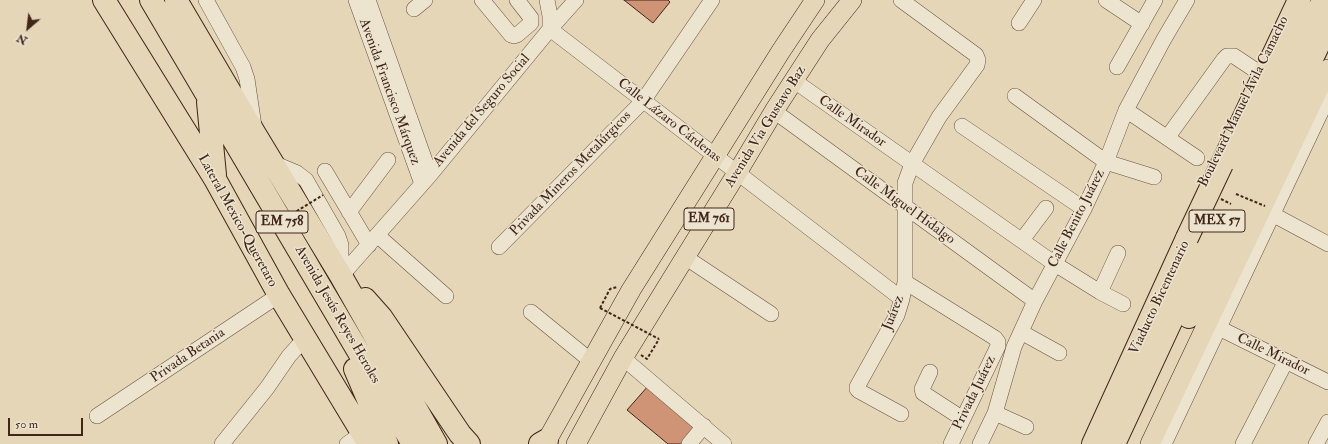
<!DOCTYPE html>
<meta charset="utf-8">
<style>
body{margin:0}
#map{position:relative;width:1328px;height:444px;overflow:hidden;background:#e4d6b6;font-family:"IM FELL Double Pica",serif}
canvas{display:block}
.north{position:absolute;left:8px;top:8px;width:40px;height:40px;-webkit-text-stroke:3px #ede4d0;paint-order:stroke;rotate:208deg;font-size:11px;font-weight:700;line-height:16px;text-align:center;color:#402519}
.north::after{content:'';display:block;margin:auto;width:14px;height:18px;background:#402519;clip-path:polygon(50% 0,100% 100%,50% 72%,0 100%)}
.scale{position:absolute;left:8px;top:418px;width:75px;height:18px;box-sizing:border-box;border:2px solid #402519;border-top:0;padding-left:5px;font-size:12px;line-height:14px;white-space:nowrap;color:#402519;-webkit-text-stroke:3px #ede4d0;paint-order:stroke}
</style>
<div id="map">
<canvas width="1328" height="444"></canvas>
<div class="north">N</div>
<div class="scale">50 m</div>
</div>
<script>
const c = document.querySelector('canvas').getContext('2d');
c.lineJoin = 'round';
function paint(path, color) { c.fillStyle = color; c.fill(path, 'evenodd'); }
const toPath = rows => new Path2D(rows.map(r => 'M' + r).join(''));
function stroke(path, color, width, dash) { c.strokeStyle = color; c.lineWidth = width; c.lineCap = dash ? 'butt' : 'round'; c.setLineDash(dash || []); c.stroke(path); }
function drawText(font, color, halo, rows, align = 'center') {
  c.font = font + ' "IM FELL Double Pica",serif'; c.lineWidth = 3; c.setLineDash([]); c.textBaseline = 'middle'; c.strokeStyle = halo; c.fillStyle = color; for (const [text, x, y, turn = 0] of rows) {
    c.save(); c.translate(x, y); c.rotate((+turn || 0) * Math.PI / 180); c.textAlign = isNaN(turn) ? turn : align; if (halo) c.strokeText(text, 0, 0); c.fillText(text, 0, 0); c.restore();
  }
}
const building = toPath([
 [624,0,668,0,670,2,653,23,624,0],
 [649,385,697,430,685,444,668,444,627,410,649,385]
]);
const path = toPath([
 [600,308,610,289,617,287],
 [641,355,647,359,659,339]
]);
const minor = toPath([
 [206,0,243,67,247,79,254,126],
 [356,0,422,184],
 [368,0,430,175],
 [482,0,511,35,514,36,517,35,531,23,531,18,517,0],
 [547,0,550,16,550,29,902,299],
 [1106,0,1142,24],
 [414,9,425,0],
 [1019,23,1034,0],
 [1117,67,1155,0],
 [793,80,1055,264,1100,292,1123,304],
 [1015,96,1106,162,1154,177],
 [1126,110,1197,158],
 [774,111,1035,301],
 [962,126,1084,209],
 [1167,138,1224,59,1227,56,1234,56,1258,72],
 [273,163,297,173,306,180,338,236,341,245,341,275],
 [325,171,369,245],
 [349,212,388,160],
 [1272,214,1328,244],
 [377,235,446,296],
 [1022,240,1046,208],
 [499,247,643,101,712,0],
 [685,257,771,314],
 [341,276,430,175,550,29,576,0],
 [905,282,995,338,998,342,998,346,951,444],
 [1100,292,1118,253],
 [531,312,591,361],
 [1219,328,1328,382],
 [1021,332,1059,353],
 [623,358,724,444],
 [930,372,922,389,923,393,963,419],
 [995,413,1026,427],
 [901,414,859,391,857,389,857,387,897,315,902,299,905,282,905,183,912,164,939,117,977,65,978,60,976,55,901,0],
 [97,416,279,295],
 [222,444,267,388,289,356,298,346,306,340],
 [347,444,363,433],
 [689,444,704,426],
 [980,444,995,413,1014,347,1035,301,1084,209,1106,162,1126,110,1164,39,1187,0],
 [1164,444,1328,97],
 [1243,444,1286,361],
 [1316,444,1328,422]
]);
const major = toPath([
 [545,444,631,290,781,51,815,0],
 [576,444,623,358,737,173,774,111,820,40,852,0],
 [1150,444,1328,69]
]);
const highway = toPath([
 [104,0,215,179,279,295,369,444],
 [151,0,413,444],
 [176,0,255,134,341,276,436,444],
 [208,102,215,175],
 [1222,164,1299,0],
 [365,299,381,317,460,434,469,444],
 [1189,317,1328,25],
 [355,369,387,444],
 [540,444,547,440],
 [1093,444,1187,238],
 [1114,444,1274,100,1323,0]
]);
const pathBridge = toPath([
 [1236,194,1265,206],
 [1221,199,1231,204],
 [271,227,323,195],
 [600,308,659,339]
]);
const highwayBridge = toPath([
 [1187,238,1222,164]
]);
const shields = [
 [709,219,50],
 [1217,221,56],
 [282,222,52]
];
const shieldNames = [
 ["EM 761",709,219],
 ["MEX 57",1217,221],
 ["EM 758",282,222]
];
const streetNames = [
 ["Avenida Francisco Márquez",389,92,70],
 ["Boulevard Manuel Ávila Camacho",1244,102,-64],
 ["Avenida del Seguro Social",482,111,-50],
 ["Calle Lázaro Cárdenas",669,121,38],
 ["Calle Mirador",852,122,35],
 ["Avenida Via Gustavo Baz",766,127,-58],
 ["Privada Mineros Metalúrgicos",571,174,-46],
 ["Calle Miguel Hidalgo",904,206,36],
 ["Calle Benito Juárez",1077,219,-63],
 ["Lateral Mexico-Queretaro",237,221,61],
 ["Viaducto Bicentenario",1160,298,-65],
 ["Juárez",894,313,-68],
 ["Avenida Jesús Reyes Heroles",337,315,60],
 ["Calle Mirador",1273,355,26],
 ["Privada Betania",188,356,-34],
 ["Privada Juárez",975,393,-64]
];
paint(building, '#cf9376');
stroke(building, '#402519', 1);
stroke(minor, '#695140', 16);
stroke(major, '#402519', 20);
stroke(highway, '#402519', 24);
stroke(path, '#402519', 2, [3, 2]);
stroke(minor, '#ede4d0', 15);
stroke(major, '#e4d6b6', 19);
stroke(highway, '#e4d6b6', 22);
stroke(highwayBridge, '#402519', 24, []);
stroke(pathBridge, '#402519', 2, [3, 2]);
stroke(highwayBridge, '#e4d6b6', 22);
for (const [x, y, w] of shields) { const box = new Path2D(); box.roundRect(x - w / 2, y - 11, w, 22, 3); c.fillStyle = '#ede4d0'; c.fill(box); stroke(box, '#402519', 1); }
drawText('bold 13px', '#402519', null, shieldNames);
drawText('14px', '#402519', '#ede4d0', streetNames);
</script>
